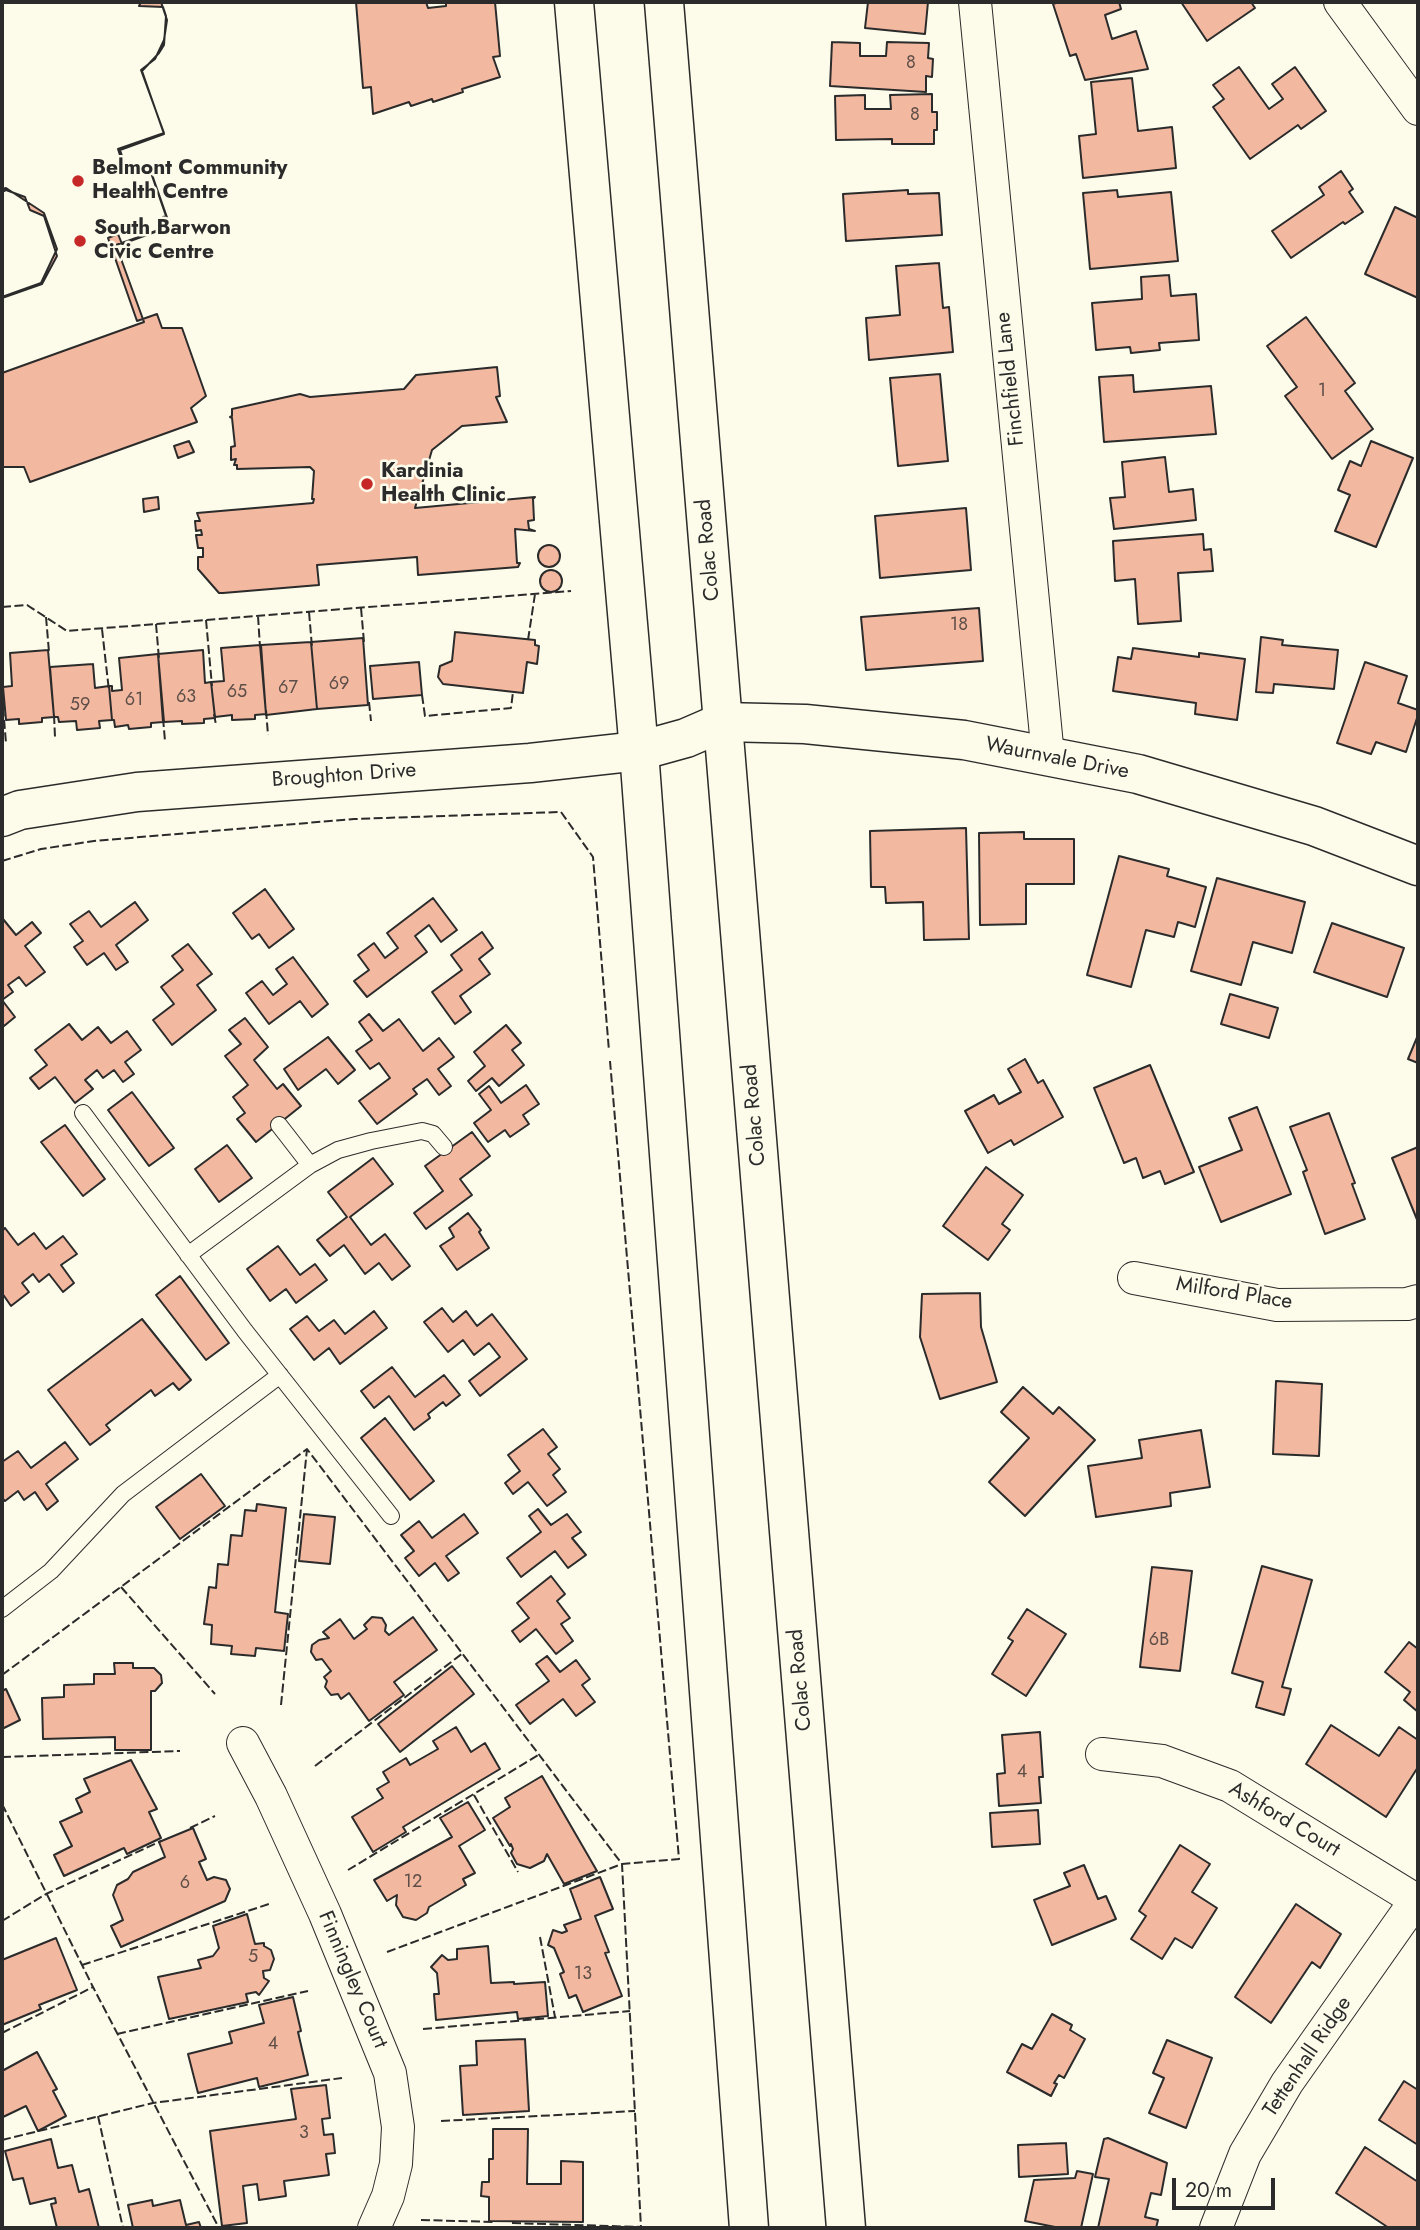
<!DOCTYPE html>
<style>
body{margin:0}
#map{position:relative;width:1420px;height:2230px;overflow:hidden;background:#fdfbea;font-family:Jost,sans-serif}
canvas{display:block}
.frame{position:absolute;inset:0;border:4px solid #2b2b2b;pointer-events:none}
.scale{position:absolute;left:1172px;top:2178px;width:103px;height:32px;box-sizing:border-box;border:4px solid #2b2b2b;border-top:0;padding-left:9px;font-size:21px;line-height:24px;white-space:nowrap;color:#2b2b2b;-webkit-text-stroke:5px #fdfbea;paint-order:stroke}
</style>
<div id="map">
<canvas width="1420" height="2230"></canvas>
<div class="frame"></div>
<div class="scale">20 m</div>
</div>
<script>
const c = document.querySelector('canvas').getContext('2d');
c.lineJoin = 'round';
function paint(path, color) { c.fillStyle = color; c.fill(path, 'evenodd'); }
const toPath = rows => new Path2D(rows.map(r => 'M' + r).join(''));
function stroke(path, color, width, dash) { c.strokeStyle = color; c.lineWidth = width; c.lineCap = dash ? 'butt' : 'round'; c.setLineDash(dash || []); c.stroke(path); }
function drawText(font, color, halo, rows, align = 'center') {
  c.font = font + ' Jost,sans-serif'; c.lineWidth = 5; c.setLineDash([]); c.textBaseline = 'middle'; c.strokeStyle = halo; c.fillStyle = color; for (const [text, x, y, turn = 0] of rows) {
    c.save(); c.translate(x, y); c.rotate((+turn || 0) * Math.PI / 180); c.textAlign = isNaN(turn) ? turn : align; if (halo) c.strokeText(text, 0, 0); c.fillText(text, 0, 0); c.restore();
  }
}
const building = toPath([
 [2,2,141,2,139,6,163,7,166,16,164,45,159,53,142,71,164,134,120,150,128,174,149,166,170,226,116,245,144,322,2,373,2,297,41,283,57,249,44,213,6,188,2,189,2,2],
 [2,2,161,2,167,20,164,40,155,59,141,70,164,133,118,149,125,171,133,168,136,175,150,170,166,216,163,217,166,228,122,244,118,234,108,238,137,321,157,314,162,328,182,328,206,396,191,408,197,422,30,482,24,467,2,467,2,298,42,284,57,256,44,216,30,210,25,197,6,190,2,192,2,2],
 [356,2,426,2,428,8,446,6,446,2,495,2,500,56,493,57,500,77,462,89,463,92,433,102,432,99,411,106,409,102,373,114,371,87,363,88,356,2],
 [868,2,928,2,925,34,865,28,868,2],
 [1059,2,1119,2,1121,9,1105,15,1112,39,1136,31,1148,69,1085,80,1076,54,1070,56,1053,4,1059,2],
 [1181,2,1251,2,1255,8,1207,41,1181,2],
 [832,42,860,43,860,56,886,56,887,42,929,43,928,58,933,59,932,77,926,76,926,92,830,86,832,42],
 [1239,67,1269,109,1283,99,1272,84,1295,67,1326,111,1301,129,1298,125,1250,159,1213,107,1224,99,1213,85,1239,67],
 [1132,78,1138,131,1172,127,1176,168,1083,178,1079,136,1096,134,1091,82,1132,78],
 [932,94,932,112,937,112,937,130,934,130,934,144,892,144,892,139,836,140,835,96,865,95,865,109,891,109,890,95,932,94],
 [1341,171,1353,189,1349,192,1363,212,1345,224,1343,222,1291,258,1272,231,1324,195,1319,187,1341,171],
 [908,190,908,194,939,193,942,235,846,241,843,194,908,190],
 [1117,190,1118,197,1171,192,1178,261,1090,269,1083,193,1117,190],
 [1395,207,1418,218,1418,298,1365,274,1395,207],
 [939,263,943,308,949,307,953,352,869,360,866,318,900,315,896,266,939,263],
 [1169,275,1171,296,1196,294,1199,340,1159,343,1160,350,1131,353,1130,347,1096,350,1092,303,1142,299,1141,277,1169,275],
 [1306,317,1355,383,1345,391,1373,429,1332,459,1285,396,1297,387,1267,346,1306,317],
 [497,367,500,396,496,397,507,422,462,426,432,450,415,508,535,497,533,499,534,520,528,521,529,529,535,531,515,529,517,563,520,563,518,567,418,575,417,557,317,565,319,585,223,593,219,593,198,569,198,557,203,557,203,548,198,548,196,535,202,535,201,530,196,531,195,521,200,521,197,513,313,503,314,499,312,499,314,471,310,467,237,469,237,465,234,465,236,459,231,460,231,447,235,446,232,418,230,417,232,416,232,409,300,394,310,397,404,389,416,375,497,367],
 [940,374,948,461,898,466,890,378,940,374],
 [1133,375,1134,392,1211,386,1216,434,1104,442,1099,377,1133,375],
 [189,441,194,452,178,458,174,446,189,441],
 [1371,441,1413,458,1376,547,1335,531,1350,495,1338,490,1350,461,1361,466,1371,441],
 [1165,457,1169,492,1193,489,1196,520,1114,529,1110,498,1125,497,1122,462,1165,457],
 [158,497,159,509,144,512,143,499,158,497],
 [966,508,971,570,880,578,875,516,966,508],
 [1203,534,1204,550,1211,549,1213,571,1178,573,1181,621,1138,624,1135,579,1115,581,1113,541,1203,534],
 '538 556a11 11 0 1 1 22 0a11 11 0 1 1-22 0Z',
 '540 581a11 11 0 1 1 22 0a11 11 0 1 1-22 0Z',
 [979,608,983,661,866,670,861,617,979,608],
 [455,632,535,640,535,645,539,646,537,664,527,662,523,693,443,684,438,677,440,666,452,661,455,632],
 [1261,637,1283,640,1282,645,1338,650,1334,689,1274,684,1273,693,1256,692,1261,637],
 [363,638,368,705,317,709,311,642,363,638],
 [311,642,317,709,266,715,261,645,311,642],
 [260,645,266,714,255,715,255,719,232,720,232,715,215,717,211,682,224,681,221,648,260,645],
 [1133,648,1199,657,1199,653,1245,659,1237,720,1195,714,1196,703,1113,691,1118,657,1131,659,1133,648],
 [48,650,54,717,42,718,42,722,19,724,19,719,6,720,3,687,12,686,10,653,48,650],
 [203,650,205,683,211,682,215,718,204,719,204,723,182,724,182,721,164,722,158,654,203,650],
 [158,654,163,722,151,723,151,727,129,729,128,725,115,727,114,720,112,720,109,686,112,686,112,691,122,690,119,658,158,654],
 [419,662,422,695,373,699,370,666,419,662],
 [1365,662,1407,676,1398,703,1418,710,1418,715,1406,752,1376,742,1371,754,1337,743,1365,662],
 [93,664,95,688,109,686,112,720,99,721,100,728,77,730,76,721,59,722,58,717,54,717,50,667,93,664],
 [966,828,969,939,924,940,923,902,886,903,885,887,871,887,870,831,966,828],
 [1024,832,1024,839,1074,839,1074,884,1026,884,1026,924,980,925,979,833,1024,832],
 [1119,856,1169,869,1167,876,1206,887,1195,927,1178,922,1174,937,1146,930,1131,987,1087,975,1119,856],
 [1217,878,1305,902,1292,953,1253,942,1241,985,1191,971,1217,878],
 [265,889,294,929,269,948,259,934,252,939,233,913,265,889],
 [433,898,457,930,441,942,429,925,415,936,427,952,367,997,354,981,369,970,358,955,374,943,385,958,398,948,387,933,433,898],
 [135,902,148,920,116,945,128,962,116,970,104,953,87,965,74,947,83,941,70,924,89,911,101,927,135,902],
 [3,919,16,935,32,922,41,933,25,946,45,972,26,986,19,977,8,985,13,992,2,1000,15,1017,4,1026,2,1023,3,919],
 [1332,923,1404,948,1387,997,1314,972,1332,923],
 [482,932,493,948,479,959,490,974,460,996,471,1012,455,1024,432,992,462,970,451,955,482,932],
 [188,944,212,974,197,985,216,1010,172,1045,153,1020,174,1004,161,987,183,970,172,956,188,944],
 [293,957,328,1004,312,1017,300,1001,269,1024,246,993,262,981,273,995,287,984,276,969,293,957],
 [1230,994,1278,1008,1269,1038,1221,1024,1230,994],
 [369,1014,383,1031,399,1019,423,1051,439,1038,454,1057,438,1069,451,1086,439,1095,427,1079,413,1089,417,1094,377,1124,359,1101,390,1078,379,1063,370,1069,356,1051,372,1040,359,1022,369,1014],
 [245,1018,268,1047,254,1060,277,1089,283,1084,301,1106,256,1142,237,1119,245,1113,233,1097,248,1085,225,1056,241,1044,229,1030,245,1018],
 [69,1024,82,1040,98,1027,111,1043,127,1031,141,1050,125,1062,134,1074,123,1082,114,1070,103,1078,97,1070,85,1080,93,1089,75,1103,55,1077,39,1089,30,1078,47,1065,35,1050,69,1024],
 [506,1025,521,1043,512,1050,524,1065,499,1086,492,1078,476,1091,468,1081,485,1066,474,1052,506,1025],
 [1418,1035,1418,1063,1408,1059,1418,1035],
 [328,1037,355,1070,338,1084,326,1069,298,1090,284,1069,328,1037],
 [1025,1059,1038,1083,1043,1080,1063,1117,1014,1145,1011,1140,988,1153,965,1111,994,1095,999,1104,1021,1092,1008,1069,1025,1059],
 [1150,1065,1194,1172,1165,1184,1160,1171,1143,1178,1136,1158,1124,1163,1094,1088,1150,1065],
 [526,1085,539,1104,523,1115,529,1124,510,1137,505,1130,488,1142,474,1123,491,1110,479,1094,489,1086,501,1103,526,1085],
 [132,1092,174,1148,149,1166,108,1110,132,1092],
 [1257,1107,1291,1194,1221,1222,1199,1167,1242,1150,1229,1118,1257,1107],
 [1329,1113,1355,1183,1352,1184,1365,1219,1325,1234,1303,1172,1307,1170,1290,1127,1329,1113],
 [65,1125,105,1179,83,1196,41,1142,65,1125],
 [472,1132,490,1156,460,1179,472,1195,426,1229,414,1213,443,1191,425,1166,472,1132],
 [227,1145,252,1178,219,1202,195,1169,227,1145],
 [1418,1147,1418,1222,1392,1158,1418,1147],
 [373,1158,393,1184,350,1217,371,1245,385,1234,410,1266,392,1280,379,1263,365,1274,344,1245,330,1256,317,1240,347,1217,328,1192,373,1158],
 [986,1167,1023,1195,1002,1224,1010,1230,988,1260,943,1226,986,1167],
 [468,1213,481,1230,479,1232,489,1248,457,1270,440,1246,454,1237,449,1228,468,1213],
 [5,1228,18,1245,34,1233,46,1249,63,1236,77,1254,61,1265,74,1283,63,1292,49,1274,39,1282,33,1274,22,1283,29,1292,11,1306,2,1293,2,1231,5,1228],
 [278,1246,300,1275,315,1264,327,1280,296,1303,286,1289,270,1301,247,1269,278,1246],
 [180,1276,229,1343,206,1360,156,1295,180,1276],
 [980,1293,981,1327,997,1382,940,1399,920,1337,922,1294,980,1293],
 [442,1308,453,1322,466,1311,477,1326,492,1314,527,1359,480,1396,469,1381,500,1357,489,1343,474,1355,463,1340,448,1352,424,1322,442,1308],
 [374,1311,387,1328,340,1364,329,1348,314,1360,290,1329,307,1316,319,1331,334,1320,345,1334,374,1311],
 [142,1319,191,1380,179,1390,173,1383,155,1396,151,1390,106,1425,110,1430,90,1445,48,1390,142,1319],
 [392,1367,415,1397,444,1375,460,1395,446,1406,443,1402,428,1414,430,1418,414,1430,389,1396,374,1408,361,1391,392,1367],
 [1276,1381,1322,1384,1319,1456,1273,1454,1276,1381],
 [1023,1387,1053,1414,1059,1407,1095,1440,1025,1516,989,1482,1029,1438,1001,1412,1023,1387],
 [385,1418,434,1481,410,1500,361,1438,385,1418],
 [543,1429,557,1447,548,1454,560,1469,553,1475,566,1492,547,1506,528,1482,513,1494,505,1483,520,1471,508,1455,543,1429],
 [1201,1430,1210,1487,1170,1493,1171,1506,1096,1517,1088,1466,1142,1458,1139,1440,1201,1430],
 [65,1442,78,1459,46,1484,58,1501,47,1510,35,1492,24,1500,18,1491,5,1501,2,1498,2,1462,18,1451,31,1468,65,1442],
 [201,1474,225,1506,180,1539,156,1507,201,1474],
 [257,1504,286,1508,275,1612,288,1614,284,1651,256,1648,255,1656,231,1654,232,1646,211,1644,212,1625,204,1624,209,1587,216,1588,218,1564,228,1565,231,1535,242,1536,245,1510,256,1511,257,1504],
 [538,1509,551,1525,567,1514,581,1532,572,1538,586,1555,568,1568,555,1551,521,1577,507,1558,541,1532,529,1516,538,1509],
 [304,1514,335,1517,330,1564,299,1561,304,1514],
 [464,1514,478,1533,446,1556,459,1573,448,1581,435,1563,419,1576,405,1558,414,1551,401,1535,419,1521,432,1538,464,1514],
 [1262,1566,1312,1580,1282,1687,1291,1689,1284,1715,1256,1707,1263,1682,1232,1673,1262,1566],
 [1152,1567,1192,1571,1180,1671,1140,1667,1152,1567],
 [551,1576,565,1594,557,1601,570,1618,561,1624,573,1641,556,1654,536,1629,520,1642,512,1631,529,1618,517,1603,551,1576],
 [1027,1609,1066,1634,1026,1696,992,1674,1013,1641,1008,1638,1027,1609],
 [372,1617,382,1618,386,1625,385,1631,389,1635,413,1617,437,1650,394,1682,404,1695,369,1721,349,1693,341,1699,338,1694,331,1695,325,1687,327,1681,324,1677,331,1671,322,1659,316,1660,311,1652,312,1645,319,1640,329,1638,323,1632,340,1619,354,1639,367,1629,364,1625,372,1617],
 [1409,1642,1418,1649,1418,1712,1404,1700,1410,1692,1385,1672,1409,1642],
 [547,1656,560,1672,576,1660,590,1679,582,1685,595,1702,576,1716,563,1699,530,1724,516,1705,549,1681,536,1664,547,1656],
 [114,1663,133,1663,133,1668,154,1668,161,1675,162,1683,155,1691,151,1691,151,1750,115,1750,115,1737,43,1739,42,1698,64,1697,64,1685,94,1684,94,1674,115,1674,114,1663],
 [452,1666,474,1694,400,1752,378,1724,452,1666],
 [6,1689,20,1720,2,1729,2,1691,6,1689],
 [1331,1725,1379,1756,1399,1727,1418,1740,1418,1767,1386,1817,1306,1764,1331,1725],
 [456,1727,471,1752,485,1743,500,1769,403,1827,406,1832,373,1852,352,1817,383,1798,377,1789,389,1782,383,1772,406,1758,410,1765,438,1749,433,1741,456,1727],
 [1040,1732,1043,1777,1039,1777,1041,1803,999,1806,997,1774,1005,1773,1002,1735,1040,1732],
 [131,1760,157,1809,149,1812,161,1838,127,1854,124,1848,64,1876,54,1855,72,1846,60,1822,82,1812,76,1799,90,1792,84,1779,131,1760],
 [542,1776,597,1871,564,1884,547,1854,544,1861,530,1868,517,1864,511,1853,513,1849,511,1844,510,1846,493,1818,510,1807,505,1798,542,1776],
 [468,1802,485,1830,459,1846,475,1873,463,1879,466,1885,429,1907,427,1913,416,1920,403,1917,396,1905,397,1895,387,1901,374,1880,452,1837,440,1818,468,1802],
 [1038,1810,1040,1844,992,1847,990,1813,1038,1810],
 [193,1828,206,1859,199,1862,207,1880,214,1877,226,1880,230,1889,225,1901,121,1947,111,1926,123,1920,113,1895,117,1885,128,1879,133,1872,165,1857,159,1842,193,1828],
 [1180,1845,1210,1864,1192,1892,1217,1908,1192,1948,1175,1938,1162,1959,1131,1939,1146,1916,1139,1911,1180,1845],
 [1084,1865,1098,1899,1106,1896,1116,1919,1052,1945,1034,1900,1070,1886,1064,1873,1084,1865],
 [600,1877,613,1909,595,1916,609,1952,605,1953,622,1996,583,2012,576,1995,569,1998,560,1974,564,1972,554,1948,548,1945,553,1930,562,1933,567,1931,564,1925,581,1919,570,1889,600,1877],
 [1296,1904,1341,1934,1320,1968,1312,1962,1271,2023,1235,1997,1296,1904],
 [247,1914,255,1944,264,1943,264,1946,271,1950,274,1959,270,1970,263,1971,264,1978,269,1981,259,1995,256,1992,246,1994,248,2002,169,2019,158,1977,201,1968,198,1960,213,1956,219,1948,213,1926,247,1914],
 [56,1938,77,1990,39,2005,41,2009,2,2025,2,1960,56,1938],
 [488,1946,491,1983,514,1982,514,1984,545,1982,548,2016,518,2019,517,2012,436,2020,434,1994,439,1994,437,1973,431,1967,442,1955,448,1960,457,1959,457,1949,488,1946],
 [293,1997,301,2031,298,2032,308,2075,259,2087,257,2078,198,2093,188,2054,232,2043,229,2032,264,2023,259,2005,293,1997],
 [1052,2014,1072,2025,1070,2030,1085,2039,1064,2078,1059,2075,1054,2083,1057,2084,1051,2096,1007,2072,1022,2044,1032,2049,1052,2014],
 [525,2039,529,2111,463,2115,460,2066,477,2065,476,2041,525,2039],
 [1167,2040,1212,2058,1186,2128,1149,2113,1164,2078,1153,2073,1167,2040],
 [37,2052,57,2089,53,2091,66,2116,38,2131,26,2106,3,2117,2,2115,2,2071,37,2052],
 [1404,2081,1418,2090,1418,2145,1379,2120,1404,2081],
 [326,2085,330,2118,322,2119,324,2135,333,2134,335,2153,326,2154,329,2175,284,2181,286,2196,259,2200,257,2184,243,2186,247,2223,222,2226,210,2131,296,2119,291,2089,326,2085],
 [493,2129,528,2129,527,2184,561,2184,561,2161,583,2162,583,2222,489,2221,489,2197,481,2196,482,2182,489,2182,489,2159,493,2159,493,2129],
 [1108,2138,1167,2163,1161,2195,1151,2193,1145,2217,1158,2220,1156,2228,1098,2228,1109,2179,1095,2177,1104,2139,1108,2138],
 [51,2139,58,2168,72,2165,79,2192,89,2189,99,2228,57,2228,51,2204,56,2203,55,2198,30,2204,23,2178,13,2180,5,2151,51,2139],
 [1066,2143,1068,2174,1019,2177,1018,2145,1066,2143],
 [1365,2147,1418,2182,1418,2224,1416,2228,1389,2228,1336,2193,1365,2147],
 [1077,2171,1093,2174,1081,2228,1060,2228,1025,2221,1034,2180,1075,2178,1077,2171],
 [152,2200,153,2206,180,2200,186,2225,199,2222,201,2228,133,2228,128,2205,152,2200]
]);
const lane = toPath([
 [83,1113,245,1331,391,1516],
 [279,1125,310,1165],
 [188,1255,310,1165,338,1150,371,1141,422,1131,433,1134,444,1147],
 [2,1609,51,1571,123,1494,280,1375]
]);
const street = toPath([
 [975,2,1048,756],
 [1340,2,1418,109],
 [1134,1278,1277,1305,1407,1304,1418,1301],
 [243,1743,271,1796,325,1914,390,2073,398,2127,396,2164,388,2196,374,2228],
 [1102,1754,1162,1761,1230,1786,1416,1900],
 [1216,2228,1245,2154,1287,2083,1418,1897]
]);
const secondary = toPath([
 [2,817,20,810,137,792,530,763,639,751,686,738,723,722,805,724,964,740,1138,774,1314,826,1418,866]
]);
const highway = toPath([
 [574,2,639,751,749,2228],
 [664,2,846,2228]
]);
const fence = toPath([
 [2,607,27,605,67,631,571,591],
 [361,608,364,642],
 [309,612,312,647],
 [258,616,260,647],
 [46,617,49,652],
 [206,620,212,686],
 [156,624,159,659],
 [102,629,109,691],
 [528,640,535,594],
 [2,695,6,743],
 [422,695,425,716,511,708,513,692],
 [369,702,371,721],
 [266,710,268,735],
 [214,714,216,725],
 [54,715,55,737],
 [163,718,165,741],
 [2,861,41,849,94,841,354,819,561,812,593,857,609,1051],
 [121,1587,215,1694],
 [2,1675,307,1449,622,1864,679,1859,610,1061],
 [281,1705,307,1449],
 [2,1757,180,1751],
 [315,1766,463,1653],
 [474,1795,518,1872],
 [2,1804,93,1987,219,2228],
 [190,1828,215,1816],
 [348,1870,540,1754],
 [2,1921,46,1894,161,1841],
 [540,1937,555,2017],
 [387,1952,622,1864,641,2228],
 [82,1965,269,1904],
 [423,2029,630,2011],
 [2,2033,93,1987],
 [117,2034,308,1991],
 [98,2116,123,2228],
 [441,2121,635,2111],
 [2,2140,153,2103,342,2078],
 [421,2220,494,2222],
 [512,2223,641,2227]
]);
const markers = [
 [78,181,7,"#c62828"],
 [80,241,7,"#c62828"],
 [367,484,7,"#c62828"]
];
const numberNames = [
 ["8",911,64],
 ["8",915,116],
 ["1",1322,392],
 ["18",959,626],
 ["69",339,685],
 ["67",288,689],
 ["65",237,693],
 ["63",186,698],
 ["61",134,701],
 ["59",80,706],
 ["6B",1159,1641],
 ["4",1022,1773],
 ["12",413,1883],
 ["6",185,1884],
 ["5",253,1958],
 ["13",583,1975],
 ["4",273,2045],
 ["3",304,2134]
];
const poiNames = [
 ["Belmont Community",92,169],
 ["Health Centre",92,193],
 ["South Barwon",94,229],
 ["Civic Centre",94,253],
 ["Kardinia",381,472],
 ["Health Clinic",381,496]
];
const streetNames = [
 ["Finchfield Lane",1011,379,-96],
 ["Colac Road",709,550,-95],
 ["Waurnvale Drive",1057,759,11],
 ["Broughton Drive",344,776,-4],
 ["Colac Road",755,1115,-95],
 ["Milford Place",1234,1294,9],
 ["Colac Road",801,1680,-95],
 ["Ashford Court",1284,1820,31],
 ["Finningley Court",352,1980,67],
 ["Tettenhall Ridge",1308,2057,-56]
];
paint(building, '#f2b8a0');
stroke(building, '#2b2b2b', 2);
stroke(lane, '#2b2b2b', 18);
stroke(street, '#2b2b2b', 34);
stroke(secondary, '#2b2b2b', 41);
stroke(highway, '#2b2b2b', 41);
stroke(lane, '#fdfbea', 16);
stroke(street, '#fdfbea', 32);
stroke(secondary, '#fdfbea', 38);
stroke(highway, '#fdfbea', 38);
stroke(fence, '#2b2b2b', 2, [9, 3.5]);
for (const [x, y, r, color] of markers) { const dot = new Path2D(); dot.arc(x, y, r, 0, 2 * Math.PI); c.fillStyle = color; c.fill(dot); stroke(dot, '#fdfbea', 2.5); }
drawText('18px', '#5d4e48', null, numberNames);
drawText('bold 21px', '#2b2b2b', '#fdfbea', poiNames, 'left');
drawText('21px', '#2b2b2b', '#fdfbea', streetNames);
</script>
